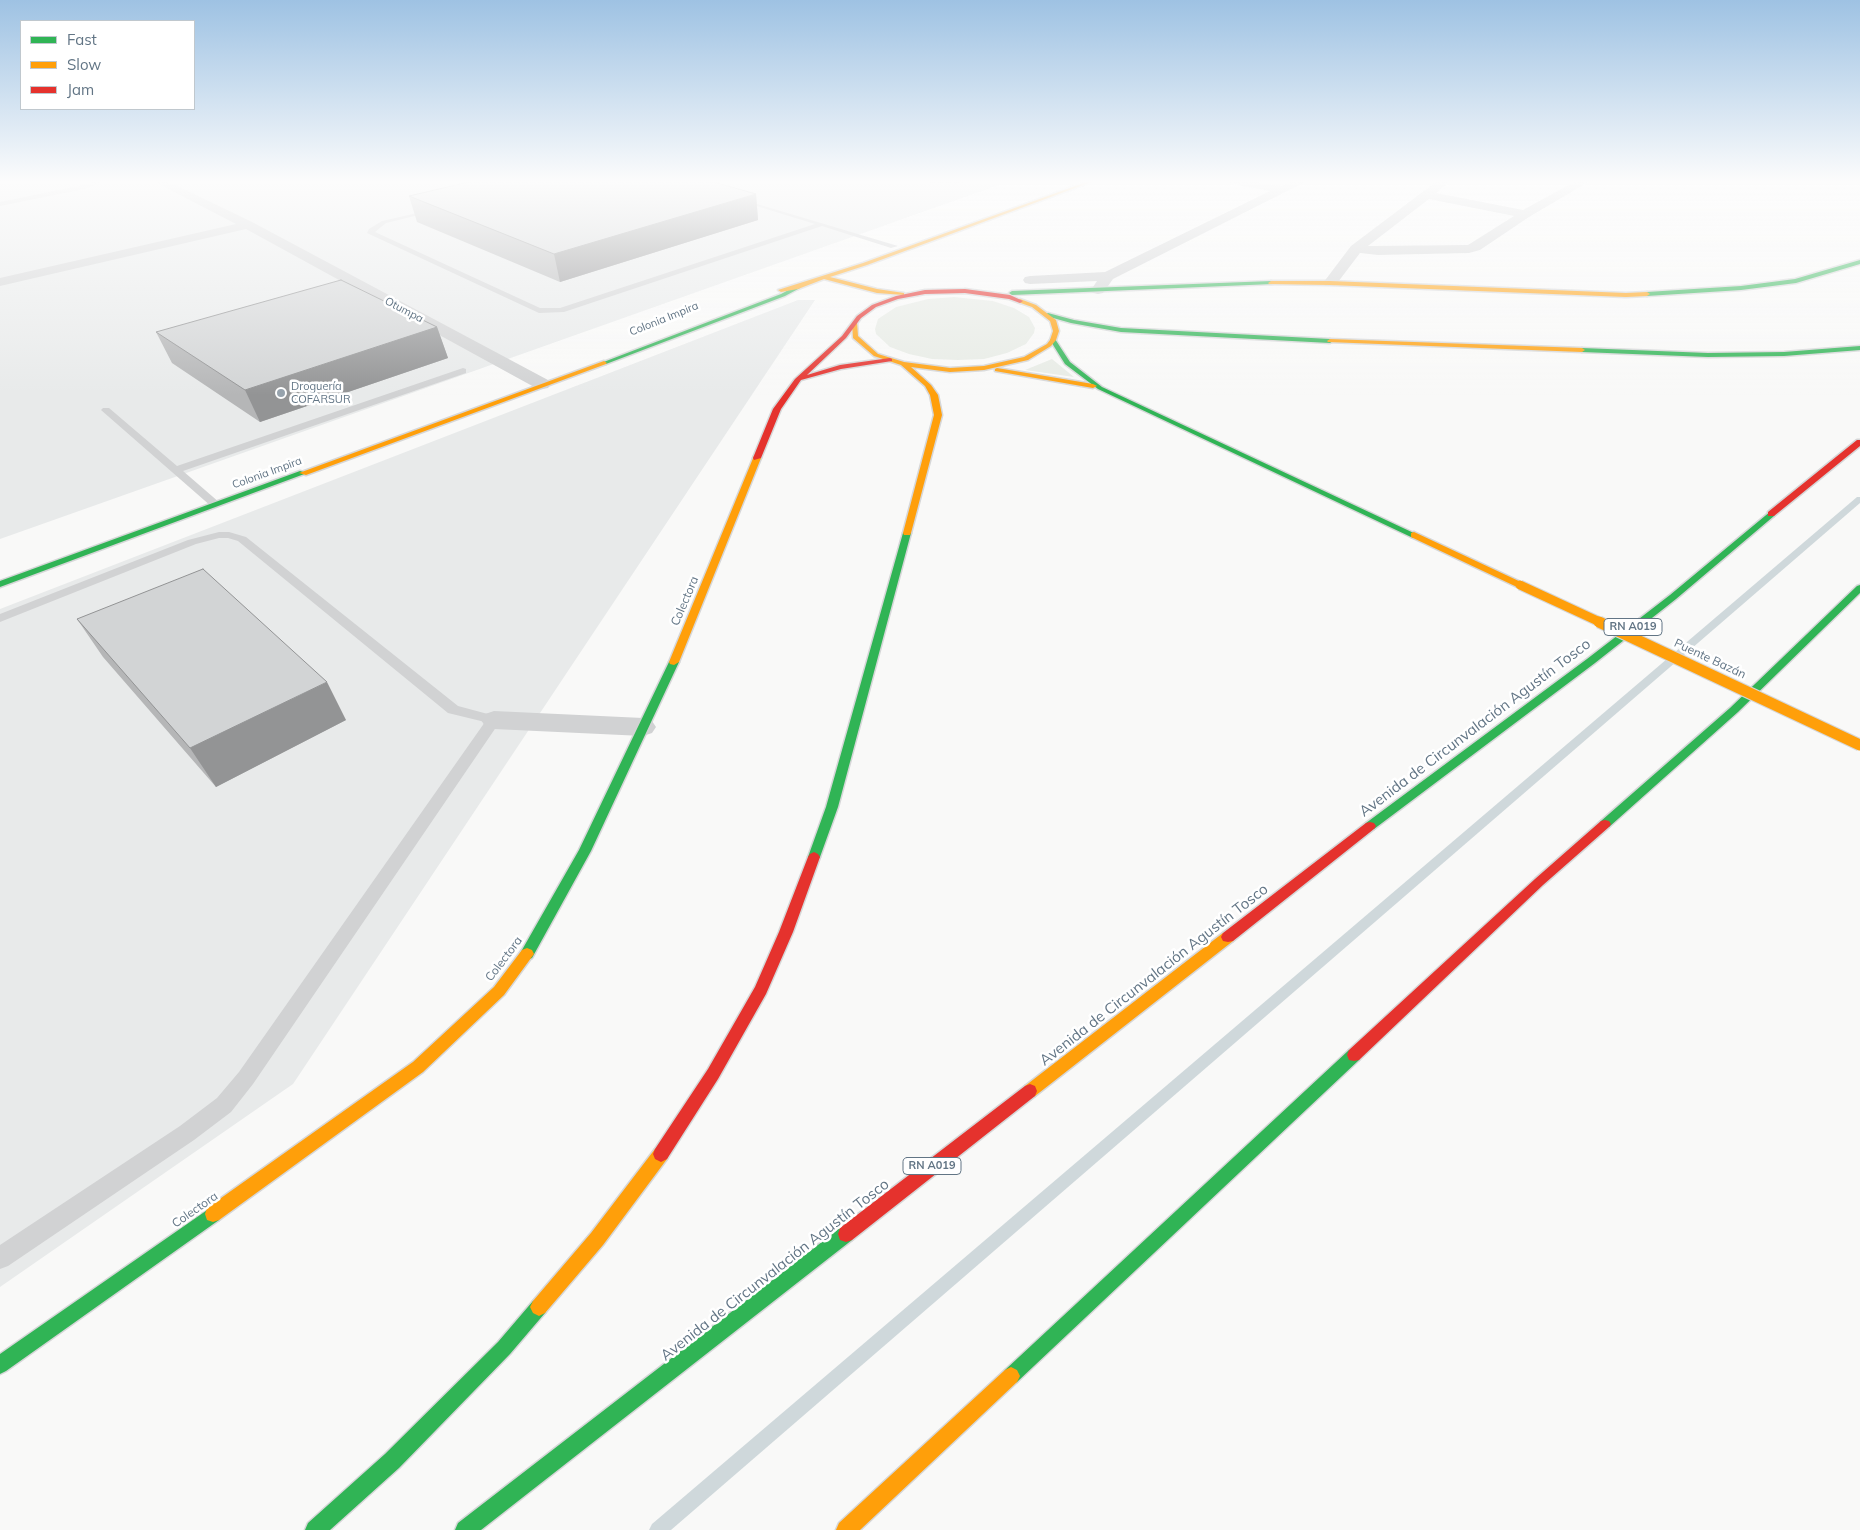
<!DOCTYPE html>
<meta charset="utf-8">
<style>
body{margin:0}
#map{position:relative;width:1860px;height:1530px;overflow:hidden;background:#f9f9f8;font-family:Mulish,sans-serif}
canvas{display:block}
.legend{position:absolute;left:20px;top:20px;width:175px;height:90px;box-sizing:border-box;background:#fff;border:1px solid #c0c8ce;margin:0;padding:6px 9px;list-style:none;font-size:15px;color:#627585}
.legend li{display:flex;align-items:center;gap:10px;height:25px}
.legend b{width:25px;border:1px solid #c0c8ce}
</style>
<div id="map">
<canvas width="1860" height="1530"></canvas>
<ul class="legend">
<li><b style="height:6px;background:#30b455"></b>Fast</li>
<li><b style="height:6px;background:#ff9f0a"></b>Slow</li>
<li><b style="height:6px;background:#e5322d"></b>Jam</li>
</ul>
</div>
<script>
const c = document.querySelector('canvas').getContext('2d');
c.lineJoin = 'round';
function paint(path, color) { c.fillStyle = color; c.fill(path, 'evenodd'); }
const toPath = rows => new Path2D(rows.map(r => 'M' + r).join(''));
function stroke(path, color, width, dash) { c.strokeStyle = color; c.lineWidth = width; c.lineCap = dash ? 'butt' : 'round'; c.setLineDash(dash || []); c.stroke(path); }
function drawText(font, color, halo, rows, align = 'center') {
  c.font = font + ' Mulish,sans-serif'; c.lineWidth = 5; c.setLineDash([]); c.textBaseline = 'middle'; c.strokeStyle = halo; c.fillStyle = color; for (const [text, x, y, turn = 0] of rows) {
    c.save(); c.translate(x, y); c.rotate((+turn || 0) * Math.PI / 180); c.textAlign = isNaN(turn) ? turn : align; if (halo) c.strokeText(text, 0, 0); c.fillText(text, 0, 0); c.restore();
  }
}
const built = toPath([
 [0,181,1010,181,0,539],
 [798,300,815,300,293,1084,0,1287,0,609]
]);
const green = toPath([
 [954,297,993,301,1014,308,1029,317,1035,328,1034,333,1026,344,1007,353,984,359,958,360,932,359,909,354,890,347,876,334,875,329,878,319,896,307,928,299],
 [1052,359,1074,377,1025,370]
]);
const stream = toPath([
 [1857,497,1860,497,1860,503,671,1530,649,1530,652,1524,1857,497]
]);
const lane = toPath([
 [91,181,99,182,96,185,84,189,0,206,0,202,83,185,92,183,91,181],
 [927,181,971,181,956,184,930,183,927,181],
 [737,198,898,246,891,248,822,226,564,312,539,313,367,233,369,229,382,221,435,209,435,211,386,223,375,232,540,308,560,308,815,224,737,200,737,198],
 [463,368,466,369,466,373,183,471,220,503,222,505,216,508,212,507,101,410,103,408,109,408,177,466,463,368],
 [219,532,229,532,246,537,458,706,499,717,501,720,253,1084,231,1112,194,1140,8,1266,0,1269,0,1245,180,1126,217,1098,239,1072,485,722,448,713,238,541,228,538,219,538,196,544,0,622,0,614,188,540,219,532]
]);
const street = toPath([
 [153,181,167,181,252,222,548,380,551,384,548,388,542,389,536,388,246,229,0,286,0,278,236,224,153,181],
 [1226,181,1249,181,1281,186,1293,181,1307,181,1113,279,1103,293,1098,294,1093,293,1091,290,1097,281,1030,284,1025,283,1023,280,1025,277,1030,276,1105,272,1270,191,1232,184,1226,181],
 [1437,181,1450,181,1436,193,1523,210,1576,181,1590,181,1529,217,1480,250,1469,253,1378,255,1360,253,1335,286,1325,286,1323,283,1351,246,1437,181],
 [1429,199,1514,216,1468,245,1368,246,1429,199],
 [494,711,643,718,652,721,656,727,652,733,643,736,494,729,485,726,481,720,485,714,494,711]
]);
const fast = toPath([
 [1860,260,1860,264,1796,283,1741,290,1647,296,1644,294,1647,292,1741,286,1795,279,1860,260],
 [1271,281,1274,283,1273,284,1012,295,1009,293,1012,291,1271,281],
 [798,285,801,287,800,288,785,296,606,364,601,363,781,294,798,285],
 [1048,313,1074,320,1121,328,1330,339,1333,341,1330,343,1121,332,1071,323,1046,316,1046,314,1048,313],
 [1051,339,1055,339,1070,362,1102,387,1418,535,1414,538,1411,537,1098,389,1065,364,1050,340,1051,339],
 [1860,346,1860,350,1784,356,1708,357,1582,352,1579,350,1582,348,1708,353,1784,352,1860,346],
 [300,471,307,473,0,587,0,581,300,471],
 [1771,511,1775,514,1774,516,1676,599,1595,663,1374,829,1366,829,1364,826,1366,823,1587,659,1670,595,1771,511],
 [907,530,911,533,838,807,820,857,818,860,814,862,810,860,808,857,826,807,903,533,907,530],
 [1860,585,1860,593,1738,712,1609,827,1601,827,1599,824,1601,821,1730,708,1857,586,1860,585],
 [674,659,679,662,591,851,532,958,527,960,522,958,520,954,522,950,579,850,669,662,674,659],
 [1354,1049,1359,1050,1361,1055,1359,1060,1017,1382,1011,1385,1005,1382,1002,1376,1005,1370,1349,1050,1354,1049],
 [213,1206,219,1208,221,1214,219,1220,6,1371,0,1374,0,1354,213,1206],
 [846,1226,852,1228,854,1234,852,1240,481,1530,455,1530,458,1523,840,1228,846,1226],
 [539,1298,545,1301,548,1307,545,1313,510,1354,399,1468,330,1530,305,1530,308,1523,385,1454,498,1342,533,1301,539,1298]
]);
const slow = toPath([
 [1089,181,1094,181,867,265,830,277,877,289,904,293,904,295,877,293,824,279,798,289,781,292,778,290,863,263,1089,181],
 [1271,281,1330,281,1626,293,1647,292,1650,294,1647,296,1626,297,1330,285,1269,284,1268,283,1271,281],
 [1020,299,1036,305,1056,320,1059,331,1056,340,1051,346,1028,360,984,370,950,372,911,367,931,385,938,395,942,415,911,533,910,535,904,535,903,533,934,415,930,395,925,386,901,365,874,356,853,338,852,323,857,322,858,336,878,354,904,362,950,368,984,366,1024,357,1047,344,1050,340,1053,331,1050,321,1032,307,1018,302,1018,300,1020,299],
 [1330,339,1582,348,1585,350,1582,352,1328,342,1327,341,1330,339],
 [604,361,607,363,606,364,306,475,299,473,604,361],
 [997,368,1093,384,1097,386,1093,388,995,371,995,369,997,368],
 [754,456,761,458,679,662,674,665,670,664,669,662,754,456],
 [1414,532,1523,583,1525,585,1520,588,1517,587,1411,537,1411,533,1414,532],
 [1228,932,1233,933,1235,937,1233,941,1035,1096,1030,1098,1025,1096,1023,1091,1025,1086,1223,933,1228,932],
 [527,948,532,950,534,954,504,995,423,1072,219,1220,213,1222,207,1220,205,1214,207,1208,413,1062,494,987,522,950,527,948],
 [661,1146,667,1149,669,1154,667,1159,603,1245,545,1313,539,1316,533,1313,530,1307,533,1301,591,1233,655,1149,661,1146],
 [1011,1367,1017,1370,1020,1376,1017,1382,860,1530,836,1530,839,1523,1005,1370,1011,1367]
]);
const jam = toPath([
 [965,289,1010,295,1023,301,1020,303,1009,299,965,293,925,294,898,299,876,307,861,318,846,338,807,375,840,365,890,358,892,359,892,361,841,369,801,380,781,409,761,458,754,460,753,458,773,409,795,379,842,336,857,316,872,305,896,296,925,290,965,289],
 [1857,440,1860,440,1860,446,1774,516,1768,516,1768,512,1857,440],
 [1605,820,1609,821,1611,824,1609,827,1543,885,1359,1060,1354,1061,1349,1060,1347,1055,1349,1050,1535,879,1601,821,1605,820],
 [1370,822,1374,823,1376,826,1374,829,1233,941,1228,942,1223,941,1221,937,1223,933,1366,823,1370,822],
 [814,852,818,854,820,857,793,932,766,994,718,1079,667,1159,661,1162,655,1159,653,1154,655,1149,708,1069,755,987,779,932,808,857,810,854,814,852],
 [1030,1084,1035,1086,1037,1091,1035,1096,852,1240,846,1242,840,1240,838,1234,840,1228,1025,1086,1030,1084]
]);
const slowBridgeFar1 = toPath([
 [1520,585,1602,623]
]);
const slowBridge = toPath([
 [1599,622,1860,745]
]);
const wall = toPath([
 [756,194,758,220,560,282,417,222,409,196],
 [437,327,448,358,260,422,172,363,156,332],
 [77,619,346,720,216,787,103,657]
]);
const shadedWall = toPath([
 [756,194,758,220,560,282,554,254],
 [437,327,448,358,260,422,245,390],
 [327,682,346,720,216,787,190,748]
]);
const building = toPath([
 [473,181,710,181,756,194,554,254,409,196,473,181],
 [341,280,437,327,245,390,156,332,341,280],
 [203,569,327,682,190,748,77,619,203,569]
]);
const markers = [
 [281,393,5,"#97a3ad"]
];
const farStreetnames = [
 ["Otumpa",404,310,28],
 ["Colonia Impira",664,319,-22],
 ["Colonia Impira",267,473,-20]
];
const farPoinames = [
 ["Droguería",291,387],
 ["COFARSUR",291,400]
];
const shields = [
 [1633,627,58],
 [932,1166,58]
];
const shieldNames = [
 ["RN A019",1633,627],
 ["RN A019",932,1166]
];
const streetNames = [
 ["Colectora",685,601,-67],
 ["Puente Bazán",1710,659,25],
 ["Colectora",504,959,-53],
 ["Colectora",195,1210,-35]
];
const nearStreetnames = [
 ["Avenida de Circunvalación Agustín Tosco",1475,728,-37],
 ["Avenida de Circunvalación Agustín Tosco",1154,975,-38],
 ["Avenida de Circunvalación Agustín Tosco",775,1270,-38]
];
paint(built, '#e8eaea');
paint(green, '#e7ebe5');
paint(stream, '#cfd8db');
stroke(fast, '#d6d7d8', 3);
stroke(slow, '#d6d7d8', 3);
stroke(jam, '#d6d7d8', 3);
paint(lane, '#d1d2d3');
paint(street, '#d1d2d3');
paint(fast, '#30b455');
paint(slow, '#ff9f0a');
paint(jam, '#e5322d');
stroke(slowBridgeFar1, '#d6d7d8', 11, []);
stroke(slowBridge, '#d6d7d8', 13, []);
stroke(slowBridgeFar1, '#ff9f0a', 9);
stroke(slowBridge, '#ff9f0a', 11);
paint(wall, '#b5b6b7');
paint(shadedWall, '#939495');
paint(building, '#d2d4d5');
stroke(building, '#939495', 1);
const sky = c.createLinearGradient(0, 0, 0, 395);
sky.addColorStop(0, '#9ec2e3');
sky.addColorStop(0.46, '#fcfcfc');
sky.addColorStop(1, '#fcfcfc00');
c.fillStyle = sky;
c.fillRect(0, 0, 1860, 395);
for (const [x, y, r, color] of markers) { const dot = new Path2D(); dot.arc(x, y, r, 0, 2 * Math.PI); c.fillStyle = color; c.fill(dot); stroke(dot, '#fff', 2); }
drawText('11px', '#627585', '#fff', farStreetnames);
drawText('11px', '#627585', '#fff', farPoinames, 'left');
for (const [x, y, w] of shields) { const box = new Path2D(); box.roundRect(x - w / 2, y - 8.5, w, 17, 4); c.fillStyle = '#fff'; c.fill(box); stroke(box, '#627585', 1); }
drawText('bold 11px', '#627585', null, shieldNames);
drawText('12px', '#627585', '#fff', streetNames);
drawText('15px', '#627585', '#fff', nearStreetnames);
</script>
